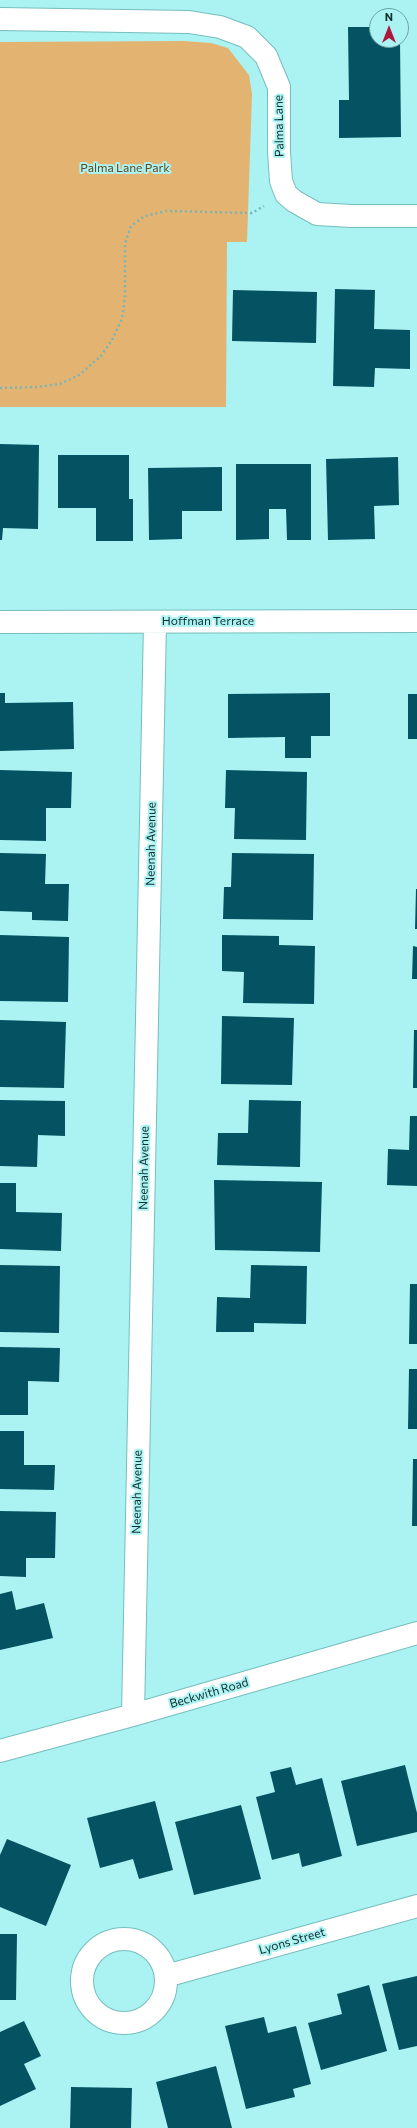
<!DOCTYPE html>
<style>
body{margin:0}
#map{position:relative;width:417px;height:2128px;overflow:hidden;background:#abf2f2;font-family:Commissioner,sans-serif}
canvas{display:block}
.north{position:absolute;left:369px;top:8px;width:40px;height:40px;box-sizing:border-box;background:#abf2f2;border:1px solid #6da4a4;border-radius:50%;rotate:0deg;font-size:11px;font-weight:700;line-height:16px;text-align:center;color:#112f2f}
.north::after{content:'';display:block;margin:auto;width:14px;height:18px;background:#ac173b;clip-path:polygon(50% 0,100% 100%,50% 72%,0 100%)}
</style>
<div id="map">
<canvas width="417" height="2128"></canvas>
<div class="north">N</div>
</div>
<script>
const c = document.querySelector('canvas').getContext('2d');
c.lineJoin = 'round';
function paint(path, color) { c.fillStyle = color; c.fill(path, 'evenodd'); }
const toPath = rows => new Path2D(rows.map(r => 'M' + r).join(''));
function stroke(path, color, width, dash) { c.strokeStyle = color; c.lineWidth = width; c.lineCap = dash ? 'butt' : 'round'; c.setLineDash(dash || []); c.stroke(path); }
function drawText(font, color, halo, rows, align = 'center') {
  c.font = font + ' Commissioner,sans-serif'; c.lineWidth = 4; c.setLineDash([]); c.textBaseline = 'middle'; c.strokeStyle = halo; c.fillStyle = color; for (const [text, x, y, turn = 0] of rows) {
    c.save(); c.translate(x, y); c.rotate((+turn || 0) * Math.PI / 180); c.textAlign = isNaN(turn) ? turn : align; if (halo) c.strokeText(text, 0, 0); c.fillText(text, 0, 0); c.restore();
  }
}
const green = toPath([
 [184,41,211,43,228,48,249,75,252,94,247,242,227,242,226,407,0,407,0,42]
]);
const building = toPath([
 [348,27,377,27,377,40,400,40,401,137,339,138,339,100,349,100],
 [335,289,375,290,374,329,410,330,410,369,375,368,374,387,333,386],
 [233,290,317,292,316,343,232,341],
 [0,444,39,445,38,529,3,528,2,540,0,540],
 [58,455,129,455,129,499,133,499,133,541,96,541,96,508,58,508],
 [398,457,399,505,374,506,375,539,328,540,326,459],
 [236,464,311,464,311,540,287,540,286,509,269,509,269,539,236,540],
 [222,467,222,511,182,511,182,539,149,540,148,468],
 [0,693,5,693,5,703,73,702,74,749,0,751],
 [330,693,330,736,311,736,311,758,285,758,285,737,228,738,228,694],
 [408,694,417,694,417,739,408,739],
 [0,770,72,772,71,808,46,808,46,841,0,840],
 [226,770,307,772,306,840,234,839,235,808,225,808],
 [0,853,46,854,45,884,69,884,68,921,32,920,32,912,0,911],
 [232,853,314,854,313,920,223,919,224,887,231,887],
 [416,889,417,889,417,929,415,929],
 [0,935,69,937,68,1002,0,1001],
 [222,935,279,936,279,945,315,946,314,1004,243,1003,244,972,222,971],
 [413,946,417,947,417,979,412,979],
 [222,1016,294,1018,292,1085,221,1084],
 [0,1020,66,1022,64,1088,0,1087],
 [414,1030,417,1030,417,1088,413,1088],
 [0,1100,65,1101,65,1136,38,1135,37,1167,0,1166],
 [249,1100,301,1101,300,1167,217,1165,218,1133,248,1133],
 [410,1116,417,1116,417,1186,387,1185,388,1149,409,1150],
 [214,1180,322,1182,320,1252,215,1250],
 [0,1183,16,1183,16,1212,62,1213,61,1251,0,1249],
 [0,1265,60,1266,59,1333,0,1332],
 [251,1265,307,1266,306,1324,254,1323,254,1332,216,1332,217,1297,250,1298],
 [410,1284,417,1284,417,1344,409,1344],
 [0,1347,60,1348,59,1382,28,1381,28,1415,0,1415],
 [409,1369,417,1369,417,1429,408,1429],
 [0,1431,24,1431,24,1465,55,1465,54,1490,0,1489],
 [413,1459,417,1459,417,1526,412,1526],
 [0,1511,56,1512,55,1558,26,1558,26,1577,0,1576],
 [12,1591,16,1610,44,1603,53,1638,0,1650,0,1594],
 [405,1765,417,1813,417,1832,357,1846,341,1781],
 [291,1767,296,1785,322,1778,342,1856,302,1867,299,1853,272,1860,256,1797,275,1792,270,1772],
 [155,1801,173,1870,139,1879,133,1859,100,1868,87,1818],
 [241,1805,261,1879,194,1895,175,1822],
 [7,1839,71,1865,46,1926,0,1907,0,1855],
 [0,1934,17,1934,16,2000,0,2000],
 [417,1976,417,2046,399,2050,382,1984],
 [369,1985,387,2051,321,2070,308,2023,342,2014,337,1994],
 [264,2017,268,2033,296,2026,311,2084,293,2089,295,2097,246,2109,225,2026],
 [24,2021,41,2056,24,2064,36,2089,0,2106,0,2032],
 [216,2066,232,2128,168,2128,156,2082],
 [71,2087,132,2088,131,2128,70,2128]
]);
const path = toPath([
 [0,388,36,387,60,384,79,375,101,356,112,340,122,319,125,297,125,244,131,226,145,216,166,211,252,213,264,206]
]);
const minor = toPath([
 [0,19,189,22,220,27,247,37,266,56,279,87,279,152,281,181,286,194,294,201,317,214,351,216,417,216],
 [0,622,417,621],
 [133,1715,155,622],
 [0,1751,133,1715,417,1633],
 '82 1981a42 42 0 1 1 84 0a42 42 0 1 1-84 0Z',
 [166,1976,417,1906]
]);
const streetNames = [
 ["Palma Lane",279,126,-91],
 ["Hoffman Terrace",208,621],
 ["Neenah Avenue",151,844,-89],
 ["Neenah Avenue",144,1168,-89],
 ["Neenah Avenue",137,1492,-89],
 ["Beckwith Road",209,1693,-16],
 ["Lyons Street",292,1941,-16]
];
const parkNames = [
 ["Palma Lane Park",125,168]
];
paint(green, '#e3b471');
paint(building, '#055362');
stroke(minor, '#77bdbd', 24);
stroke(path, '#7ab4b4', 2.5, [2, 3]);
stroke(minor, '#fff', 22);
drawText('12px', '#112f2f', '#abf2f2', streetNames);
drawText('12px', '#634618', '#abf2f2', parkNames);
</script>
